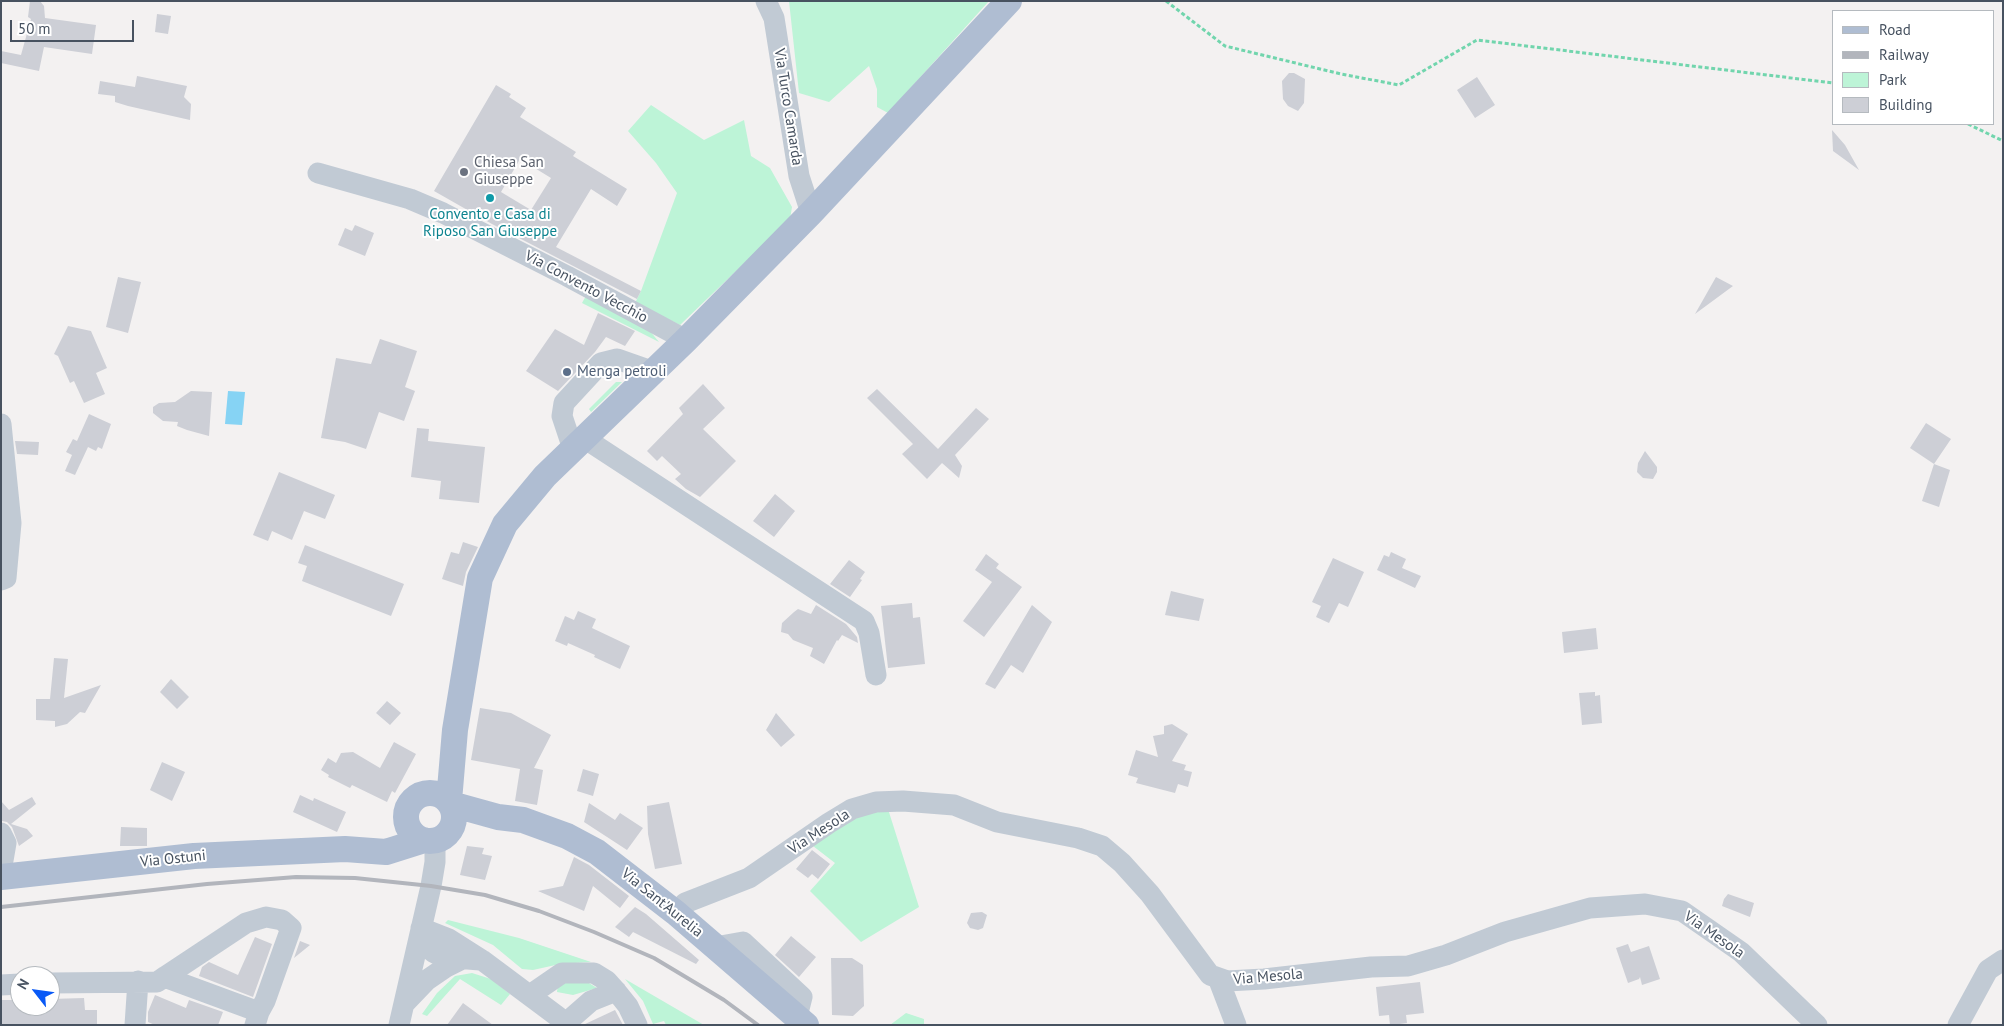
<!DOCTYPE html>
<style>
body{margin:0}
#map{position:relative;width:2004px;height:1026px;overflow:hidden;background:#f3f1f1;font-family:"PT Sans",sans-serif}
canvas{display:block}
.frame{position:absolute;inset:0;border:2px solid #475260;pointer-events:none}
.legend{position:absolute;left:1832px;top:10px;width:162px;height:115px;box-sizing:border-box;background:#fff;border:1px solid #b5babf;margin:0;padding:6px 9px;list-style:none;font-size:15px;color:#475260}
.legend li{display:flex;align-items:center;gap:10px;height:25px}
.legend b{width:25px;border:1px solid #b5babf}
.north{position:absolute;left:10px;top:966px;width:50px;height:50px;box-sizing:border-box;background:#fff;border:1px solid #b5babf;border-radius:50%;rotate:300deg;font-size:14px;font-weight:700;line-height:20px;text-align:center;color:#475260}
.north::after{content:'';display:block;margin:auto;width:18px;height:22px;background:#0959f6;clip-path:polygon(50% 0,100% 100%,50% 72%,0 100%)}
.scale{position:absolute;left:10px;top:20px;width:124px;height:22px;box-sizing:border-box;border:2px solid #475260;border-top:0;padding-left:6px;font-size:15px;line-height:18px;white-space:nowrap;color:#475260;-webkit-text-stroke:4px #fff;paint-order:stroke}
</style>
<div id="map">
<canvas width="2004" height="1026"></canvas>
<div class="frame"></div>
<ul class="legend">
<li><b style="height:6px;background:#afbdd2"></b>Road</li>
<li><b style="height:6px;background:#b2b5bc"></b>Railway</li>
<li><b style="height:14px;background:#bdf4d7"></b>Park</li>
<li><b style="height:14px;background:#cdcfd6"></b>Building</li>
</ul>
<div class="north">N</div>
<div class="scale">50 m</div>
</div>
<script>
const c = document.querySelector('canvas').getContext('2d');
c.lineJoin = 'round';
function paint(path, color) { c.fillStyle = color; c.fill(path, 'evenodd'); }
const toPath = rows => new Path2D(rows.map(r => 'M' + r).join(''));
function stroke(path, color, width, dash) { c.strokeStyle = color; c.lineWidth = width; c.lineCap = dash ? 'butt' : 'round'; c.setLineDash(dash || []); c.stroke(path); }
function drawText(font, color, halo, rows, align = 'center') {
  c.font = font + ' "PT Sans",sans-serif'; c.lineWidth = 4; c.setLineDash([]); c.textBaseline = 'middle'; c.strokeStyle = halo; c.fillStyle = color; for (const [text, x, y, turn = 0] of rows) {
    c.save(); c.translate(x, y); c.rotate((+turn || 0) * Math.PI / 180); c.textAlign = isNaN(turn) ? turn : align; if (halo) c.strokeText(text, 0, 0); c.fillText(text, 0, 0); c.restore();
  }
}
const green = toPath([
 [789,1,989,1,888,113,877,107,877,89,869,66,829,102,799,93],
 [651,105,704,140,744,120,751,156,770,168,792,207,790,219,680,325,635,303,641,291,677,193,656,163,628,131],
 [587,294,645,325,659,342,582,303],
 [616,382,622,382,591,412,589,409],
 [888,809,919,907,861,942,810,891,835,863,813,846,845,820],
 [448,920,519,938,591,962,560,964,533,970,522,969,493,945,445,923],
 [472,973,491,979,510,994,501,1005,460,979,427,1016,422,1014,437,993,455,976],
 [625,979,704,1025,666,1025,664,1021,653,1024,643,1001],
 [584,980,597,988,573,995,557,992,558,983],
 [906,1013,924,1019,924,1025,890,1025]
]);
const water = toPath([
 [228,391,245,392,242,425,225,424]
]);
const building = toPath([
 [30,1,40,1,44,6,45,18,96,25,92,54,44,47,39,71,1,63,1,51,21,55,31,19,28,17],
 [157,14,171,16,168,34,155,32],
 [1289,73,1294,73,1305,79,1304,103,1298,111,1288,106,1283,99,1282,81],
 [137,76,187,86,184,97,191,104,190,120,128,106,115,102,115,96,98,94,100,81,135,87],
 [1477,77,1495,105,1475,118,1457,90],
 [496,85,511,94,509,97,526,108,520,117,576,152,573,156,627,189,617,206,591,189,556,247,641,291,637,299,492,224,434,191],
 [520,159,551,178,531,210,501,192],
 [1832,130,1845,145,1859,170,1833,151],
 [355,225,374,233,365,256,338,245,345,228,352,231],
 [118,277,141,282,128,333,106,327],
 [1716,277,1733,286,1695,314],
 [598,313,635,331,625,346,606,337,595,352,558,391,526,371,555,329,584,345],
 [68,326,91,331,107,368,96,373,105,394,84,403,74,381,70,383,58,356,54,354],
 [380,339,417,351,405,387,415,391,404,421,379,412,366,449,345,442,321,438,336,358,371,364],
 [703,384,725,408,703,429,736,461,700,497,686,489,675,479,681,474,662,456,657,461,647,451,683,414,679,408],
 [877,389,938,449,976,408,989,419,955,455,962,466,959,478,942,463,927,479,902,454,913,444,867,398],
 [191,391,212,392,209,436,187,430,177,426,178,422,163,421,153,413,153,407,159,403,175,402],
 [89,414,111,424,102,449,98,447,96,451,88,447,75,475,65,471,72,455,66,452,73,439,77,441],
 [1926,423,1951,439,1934,464,1950,470,1939,507,1922,501,1934,464,1910,448],
 [417,428,429,429,428,441,485,447,479,503,439,499,441,481,411,477],
 [15,441,39,442,38,455,17,454],
 [1645,451,1657,467,1657,472,1653,479,1643,478,1637,472,1638,463],
 [279,472,335,495,325,519,304,511,292,540,272,531,268,541,253,535],
 [775,494,795,511,774,537,753,521],
 [463,542,478,547,466,572,463,586,442,579,451,552,459,554],
 [305,545,404,584,391,616,302,581,307,566,298,563],
 [1391,552,1406,559,1402,568,1421,576,1415,588,1377,570,1384,555,1389,557],
 [986,554,999,564,996,568,1022,587,984,637,963,621,992,582,975,570],
 [1333,558,1364,572,1348,607,1339,603,1329,623,1316,617,1321,606,1312,602],
 [849,560,865,572,860,579,862,580,850,597,830,584],
 [1171,591,1204,599,1199,621,1165,615],
 [912,603,913,618,920,617,925,664,888,668,881,606],
 [816,605,846,624,857,637,858,643,842,635,838,641,837,640,824,664,810,656,813,648,793,640,788,634,781,632,782,623,794,612,798,609,811,614],
 [1032,605,1052,622,1023,673,1011,665,995,689,985,684],
 [578,611,596,619,592,628,630,646,620,669,594,657,595,655,568,643,567,646,555,641,565,616,574,620],
 [1596,628,1598,649,1564,653,1562,632],
 [54,658,68,659,64,698,101,685,85,713,80,712,67,724,55,727,55,721,36,720,36,699,50,699],
 [171,679,189,697,177,709,160,692],
 [1595,692,1595,696,1600,695,1602,723,1582,725,1579,693],
 [387,701,401,713,390,725,376,713],
 [480,708,511,713,551,735,534,768,543,770,537,805,515,801,520,769,471,760],
 [776,713,795,735,781,747,766,730],
 [1172,724,1188,734,1172,761,1186,765,1184,770,1192,772,1188,787,1178,784,1175,793,1136,783,1138,778,1128,775,1136,750,1158,757,1153,736,1164,734,1164,726],
 [394,742,416,754,395,793,392,791,387,802,352,785,350,788,328,777,329,775,321,770,328,758,336,763,341,753,353,752,380,768],
 [162,762,185,772,172,801,150,790],
 [583,769,599,774,593,796,577,791],
 [300,795,313,801,314,798,346,812,337,832,293,812],
 [32,797,36,804,11,824,27,829,33,836,19,846,12,827,7,822,2,821,1,801,9,810],
 [669,802,682,864,655,869,648,834,647,806],
 [589,803,615,820,620,813,643,828,627,850,584,822],
 [121,827,147,828,147,846,120,846],
 [467,846,484,848,482,854,492,856,485,880,460,875],
 [812,850,830,864,818,879,812,874,808,878,796,869],
 [574,857,589,865,629,896,620,908,593,886,584,911,538,891,563,886],
 [1728,894,1754,903,1750,917,1722,906,1724,899],
 [635,907,646,914,699,960,696,964,633,932,629,937,615,927],
 [982,912,987,915,983,928,978,930,970,928,967,923,971,913],
 [791,936,816,957,799,977,775,955],
 [255,937,272,944,253,997,199,976,202,967,209,962,238,975],
 [300,941,310,945,294,958],
 [1628,944,1631,952,1649,946,1660,979,1642,985,1640,977,1639,979,1628,983,1616,948],
 [831,958,852,958,863,965,864,1006,853,1016,832,1015],
 [1420,982,1424,1013,1406,1015,1407,1023,1392,1025,1390,1025,1389,1015,1379,1016,1376,987],
 [155,995,186,1008,189,1000,223,1012,218,1025,155,1025,148,1022,148,1012],
 [84,998,85,1010,97,1010,97,1025,1,1025,1,1000,20,1000,20,1006,50,1006,50,999],
 [463,1003,493,1025,447,1025],
 [615,1010,623,1025,583,1025]
]);
const path = toPath([
 [1166,1,1225,46,1341,74,1399,85,1477,40,1833,83],
 [1968,124,2003,141]
]);
const minor = toPath([
 [766,1,774,18,799,176,811,213],
 [318,173,410,199,443,213,567,276,686,340],
 [1,424,11,523,6,578,1,580],
 [584,438,864,621,869,633,876,675],
 [573,449,562,416,564,403,601,363,617,359,654,372],
 [1,833,6,843,1,872],
 [676,913,685,903,749,878,829,823,852,809,876,802,903,801,954,805,997,822,1078,838,1102,846,1122,863,1150,894,1210,975,1227,981,1264,979,1371,967,1408,966,1446,955,1505,932,1590,908,1645,904,1682,911,1741,952,1817,1025],
 [421,928,449,939,482,960,569,1025],
 [421,928,425,943,433,952,443,957,480,960],
 [715,947,743,942,802,997,797,1017],
 [164,977,259,1012,255,1025],
 [1218,978,1236,1025],
 [50,983,157,982,246,923,266,917,282,920,291,928,265,1001,259,1012],
 [1,985,20,984],
 [530,995,562,973,594,973,607,981,616,991,628,1006,637,1025],
 [404,1004,427,980,446,967,462,959],
 [567,1022,591,1001,616,991],
 [135,1025,138,981],
 [399,1025,431,886,435,862,435,840],
 [1958,1025,1988,970,2003,960]
]);
const major = toPath([
 '406 817a24 24 0 1 1 48 0a24 24 0 1 1-48 0Z',
 [449,801,455,730,480,578,505,524,545,476,686,340,811,213,1009,1],
 [451,804,498,817,523,820,567,836,597,852,676,913,806,1025],
 [1,877,194,856,345,849,386,852,424,840]
]);
const rail = toPath([
 [1,907,207,884,296,877,355,878,431,886,485,895,539,911,594,932,654,958,724,1000,758,1025]
]);
const markers = [
 [464,172,5,"#6b7280"],
 [490,198,5,"#0f9aa8"],
 [567,372,5,"#5c6f8a"]
];
const streetNames = [
 ["Via Turco Camarda",788,107,81],
 ["Via Convento Vecchio",586,287,28],
 ["Via Mesola",819,832,-33],
 ["Via Ostuni",173,859,-6],
 ["Via Sant'Aurelia",662,903,39],
 ["Via Mesola",1714,935,35],
 ["Via Mesola",1268,977,-5]
];
const worshipNames = [
 ["Chiesa San",474,163],
 ["Giuseppe",474,180]
];
const cultureNames = [
 ["Convento e Casa di",490,215],
 ["Riposo San Giuseppe",490,232]
];
const serviceNames = [
 ["Menga petroli",577,372]
];
paint(green, '#bdf4d7');
paint(water, '#86d3f4');
paint(building, '#cdcfd6');
stroke(path, '#71d5ad', 3, [4, 2.5]);
stroke(minor, '#c1cad4', 21);
stroke(major, '#afbdd2', 26);
stroke(rail, '#b2b5bc', 4);
for (const [x, y, r, color] of markers) { const dot = new Path2D(); dot.arc(x, y, r, 0, 2 * Math.PI); c.fillStyle = color; c.fill(dot); stroke(dot, '#fff', 2); }
drawText('15px', '#475260', '#fff', streetNames);
drawText('15px', '#5b616d', '#fff', worshipNames, 'left');
drawText('15px', '#0d838f', '#fff', cultureNames);
drawText('15px', '#4e5e75', '#fff', serviceNames, 'left');
</script>
